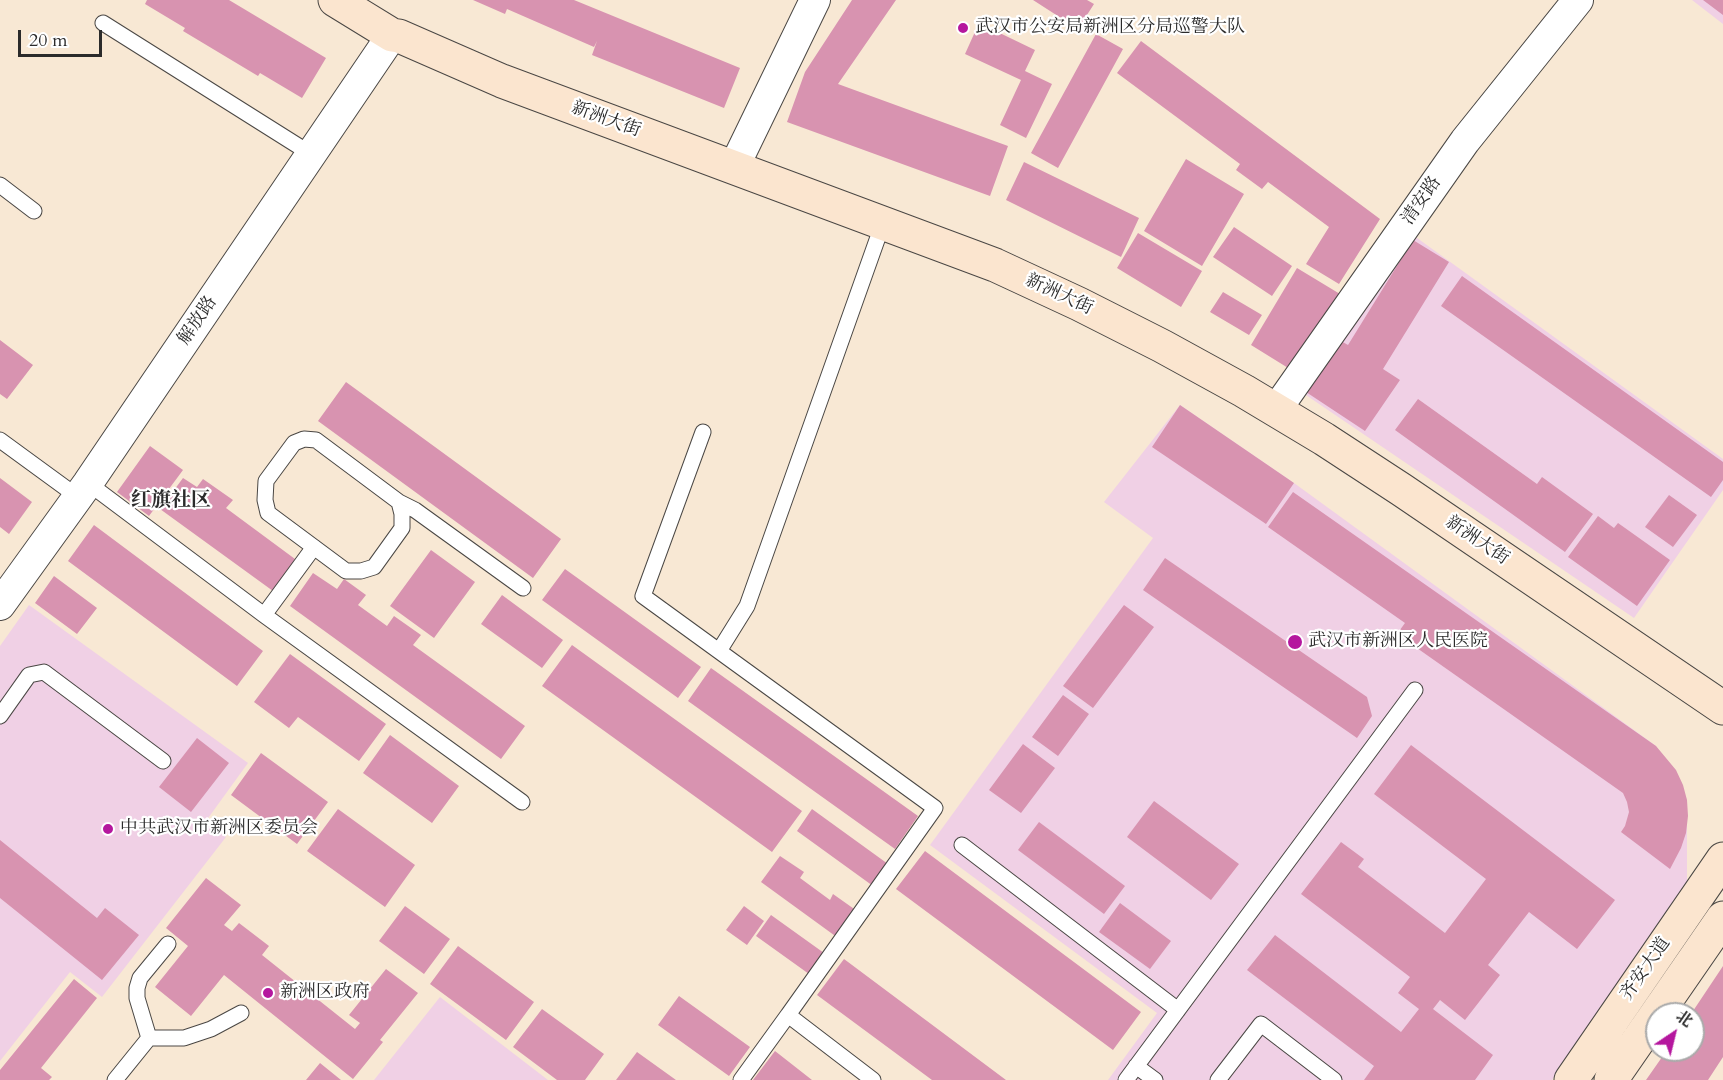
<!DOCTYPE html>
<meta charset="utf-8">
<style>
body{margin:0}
#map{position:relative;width:1723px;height:1080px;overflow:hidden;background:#f8e8d4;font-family:Cardo,"Noto Serif SC",serif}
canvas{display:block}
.north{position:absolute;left:1645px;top:1002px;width:60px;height:60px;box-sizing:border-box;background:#fff;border:2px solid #aaa;border-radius:50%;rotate:35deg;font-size:16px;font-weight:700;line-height:24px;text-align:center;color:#2b2b2b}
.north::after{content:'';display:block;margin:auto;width:21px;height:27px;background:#b5179e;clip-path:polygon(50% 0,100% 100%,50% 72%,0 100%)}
.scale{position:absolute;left:18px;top:30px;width:84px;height:27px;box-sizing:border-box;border:3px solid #2b2b2b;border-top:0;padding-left:8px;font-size:18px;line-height:21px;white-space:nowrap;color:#2b2b2b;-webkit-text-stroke:4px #fff;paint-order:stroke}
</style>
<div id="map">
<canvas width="1723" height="1080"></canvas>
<div class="north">北</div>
<div class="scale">20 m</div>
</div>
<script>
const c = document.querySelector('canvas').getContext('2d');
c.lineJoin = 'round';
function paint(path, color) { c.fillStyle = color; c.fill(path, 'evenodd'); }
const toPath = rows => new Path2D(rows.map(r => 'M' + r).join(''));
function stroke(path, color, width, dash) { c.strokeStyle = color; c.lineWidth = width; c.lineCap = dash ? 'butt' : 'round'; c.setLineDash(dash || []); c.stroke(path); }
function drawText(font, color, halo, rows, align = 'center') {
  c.font = font + ' Cardo,"Noto Serif SC",serif'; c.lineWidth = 4.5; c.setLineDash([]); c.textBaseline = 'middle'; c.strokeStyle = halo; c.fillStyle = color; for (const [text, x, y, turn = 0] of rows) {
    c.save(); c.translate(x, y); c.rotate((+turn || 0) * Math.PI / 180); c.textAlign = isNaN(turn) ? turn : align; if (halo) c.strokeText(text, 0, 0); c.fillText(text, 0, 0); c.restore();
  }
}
const built = toPath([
 [1692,0,1723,0,1723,24],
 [1406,230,1723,459,1723,490,1634,618,1300,391],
 [1180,405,1294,483,1656,746,1687,800,1687,886,1552,1080,1108,1080,1157,1013,930,845,1153,538,1104,502],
 [29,605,248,763,206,821,226,837,102,997,70,972,0,1061,0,646],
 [440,997,548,1080,374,1080]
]);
const building = toPath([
 [147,0,229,0,326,58,302,98,260,73,258,76,183,31,185,28,145,4],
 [473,0,574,0,740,68,724,108,592,55,597,41,594,47,507,9,505,14],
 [852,0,896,0,838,84,1008,146,990,196,787,122,805,72],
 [1033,0,1087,0,1094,4,1078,29],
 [1703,0,1723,0,1723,15],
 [979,23,1035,50,1025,71,1052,84,1026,138,1000,125,1021,80,965,54],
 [1096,34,1123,49,1058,168,1031,153],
 [1141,41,1380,219,1339,284,1306,264,1329,227,1268,182,1262,189,1236,170,1240,164,1117,73],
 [1186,159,1244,194,1202,266,1144,231],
 [1024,162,1139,218,1121,257,1006,200],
 [1234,227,1292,266,1272,296,1213,257],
 [1138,233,1202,271,1181,307,1117,268],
 [1413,240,1449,262,1383,369,1400,380,1365,431,1306,392,1341,341,1348,345],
 [1297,268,1340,294,1293,371,1251,345],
 [1462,276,1723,462,1723,480,1711,497,1441,306],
 [1223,292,1262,315,1249,335,1210,312],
 [0,340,33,365,7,399,0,394],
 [346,382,561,539,533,578,318,421],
 [1418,399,1537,484,1542,477,1593,514,1565,552,1395,430],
 [1180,405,1294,483,1266,524,1152,447],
 [150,446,183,470,149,516,117,492],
 [0,478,32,502,9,534,0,527],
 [183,478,197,487,203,479,233,500,226,508,295,559,273,591,160,509],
 [1293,492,1656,746,1676,770,1683,785,1687,800,1688,816,1686,833,1681,848,1670,869,1621,832,1625,826,1629,812,1627,802,1623,793,1397,634,1405,623,1268,527],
 [1669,495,1697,515,1673,547,1645,527],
 [1598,516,1614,528,1618,523,1670,560,1637,606,1568,557],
 [94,525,263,651,237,686,68,561],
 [431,550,475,582,434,638,390,606],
 [1165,558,1367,697,1372,716,1357,738,1143,590],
 [565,569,701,667,678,698,542,600],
 [313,573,337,589,344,579,366,595,358,605,387,626,394,616,421,635,413,645,525,726,501,759,290,606],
 [54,576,97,608,77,634,35,603],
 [502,595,563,640,542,668,481,624],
 [1124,605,1154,627,1093,708,1063,686],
 [572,645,802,811,772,852,542,686],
 [290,654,386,724,359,761,298,717,289,728,254,702],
 [711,668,918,816,895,849,688,701],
 [1063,695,1089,714,1058,756,1032,737],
 [390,735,459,786,432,823,363,773],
 [197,738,229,763,191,812,159,787],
 [1023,744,1055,768,1021,813,989,790],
 [1411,745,1615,900,1577,949,1529,912,1488,965,1500,975,1465,1020,1440,1000,1433,1009,1493,1055,1475,1080,1364,1080,1374,1066,1247,970,1275,935,1401,1032,1419,1009,1398,993,1410,977,1301,894,1341,842,1364,859,1358,867,1445,933,1486,879,1374,794],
 [261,753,328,802,297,844,231,795],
 [1154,801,1239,864,1211,900,1127,837],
 [338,809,415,865,385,907,307,851],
 [812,809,888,864,873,886,797,831],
 [1039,822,1125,886,1104,914,1018,850],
 [0,840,97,918,105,908,139,935,102,980,0,898],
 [925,851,1141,1012,1113,1050,896,889],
 [780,856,804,872,800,878,830,900,833,894,857,911,838,938,761,882],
 [206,878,241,905,224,925,232,931,239,923,269,946,262,955,355,1029,360,1023,349,1015,386,969,418,993,380,1040,383,1042,353,1079,224,975,191,1016,155,987,188,946,166,928],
 [1120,903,1171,941,1150,969,1099,932],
 [405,906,450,939,424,974,379,941],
 [744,906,764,921,747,945,726,930],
 [771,915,824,953,809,974,756,936],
 [458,946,534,1002,506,1040,430,984],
 [844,959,1006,1080,932,1080,817,995],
 [1723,966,1723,1057,1708,1080,1646,1080,1667,1050,1693,1050,1693,1014,1691,1014],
 [74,979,97,998,41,1068,52,1077,49,1080,0,1080,0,1070],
 [679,996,750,1047,729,1076,658,1025],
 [542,1009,604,1054,585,1080,557,1080,513,1047],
 [775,1051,812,1080,753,1080],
 [637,1052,676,1080,616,1080],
 [320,1063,341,1080,306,1080]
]);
const lane = toPath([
 [103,23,311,154],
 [0,185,34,211],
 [703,432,643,596,935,808,788,1015,873,1080],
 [304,439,316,440,399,502,402,514,402,528,374,567,361,571,346,571,268,513,265,500,266,481,294,443,304,439],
 [0,440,78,497],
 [88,483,264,615,522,802],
 [399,502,415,510,523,588],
 [264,615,314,547],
 [719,651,747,606,883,223],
 [0,716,29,675,44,672,163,761],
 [962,845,1178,1010],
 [149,1038,137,998,137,988,140,978,168,944],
 [149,1038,184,1038,211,1029,241,1013],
 [1136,1066,1155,1080],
 [115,1080,149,1038],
 [741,1080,788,1015],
 [1126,1080,1415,690],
 [1218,1080,1261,1024,1334,1080]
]);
const street = toPath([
 [734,167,815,0],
 [1276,410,1465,141,1578,0],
 [0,605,88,483,392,35]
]);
const secondary = toPath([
 [335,0,392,35,399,36,502,81,995,265,1079,304,1162,346,1244,391,1324,439,1402,490,1723,708],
 [1571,1080,1723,859],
 [1611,1080,1723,918]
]);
const markers = [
 [963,28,6,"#b5179e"],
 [1295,642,8,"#b5179e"],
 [108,829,6,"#b5179e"],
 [268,993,6,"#b5179e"]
];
const poiNames = [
 ["武汉市公安局新洲区分局巡警大队",975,28],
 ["武汉市新洲区人民医院",1308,642],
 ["中共武汉市新洲区委员会",120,829],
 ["新洲区政府",280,993]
];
const streetNames = [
 ["新洲大街",606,120,20],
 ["清安路",1422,201,-55],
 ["新洲大街",1059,295,25],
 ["解放路",198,321,-56],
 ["新洲大街",1477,541,34],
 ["齐安大道",1646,969,-55]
];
const neighbourhoodNames = [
 ["红旗社区",171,501]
];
paint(built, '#f0d0e5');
paint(building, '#d893b0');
stroke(lane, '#4a4744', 17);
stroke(street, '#4a4744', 32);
stroke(secondary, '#4a4744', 35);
stroke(lane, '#fff', 15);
stroke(street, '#fff', 30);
stroke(secondary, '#fbe5cf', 33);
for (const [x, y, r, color] of markers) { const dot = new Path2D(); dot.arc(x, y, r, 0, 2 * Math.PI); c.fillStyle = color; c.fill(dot); stroke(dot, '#fff', 2); }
drawText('18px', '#2b2b2b', '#fff', poiNames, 'left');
drawText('18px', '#2b2b2b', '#fff', streetNames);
drawText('bold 20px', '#2b2b2b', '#fff', neighbourhoodNames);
</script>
